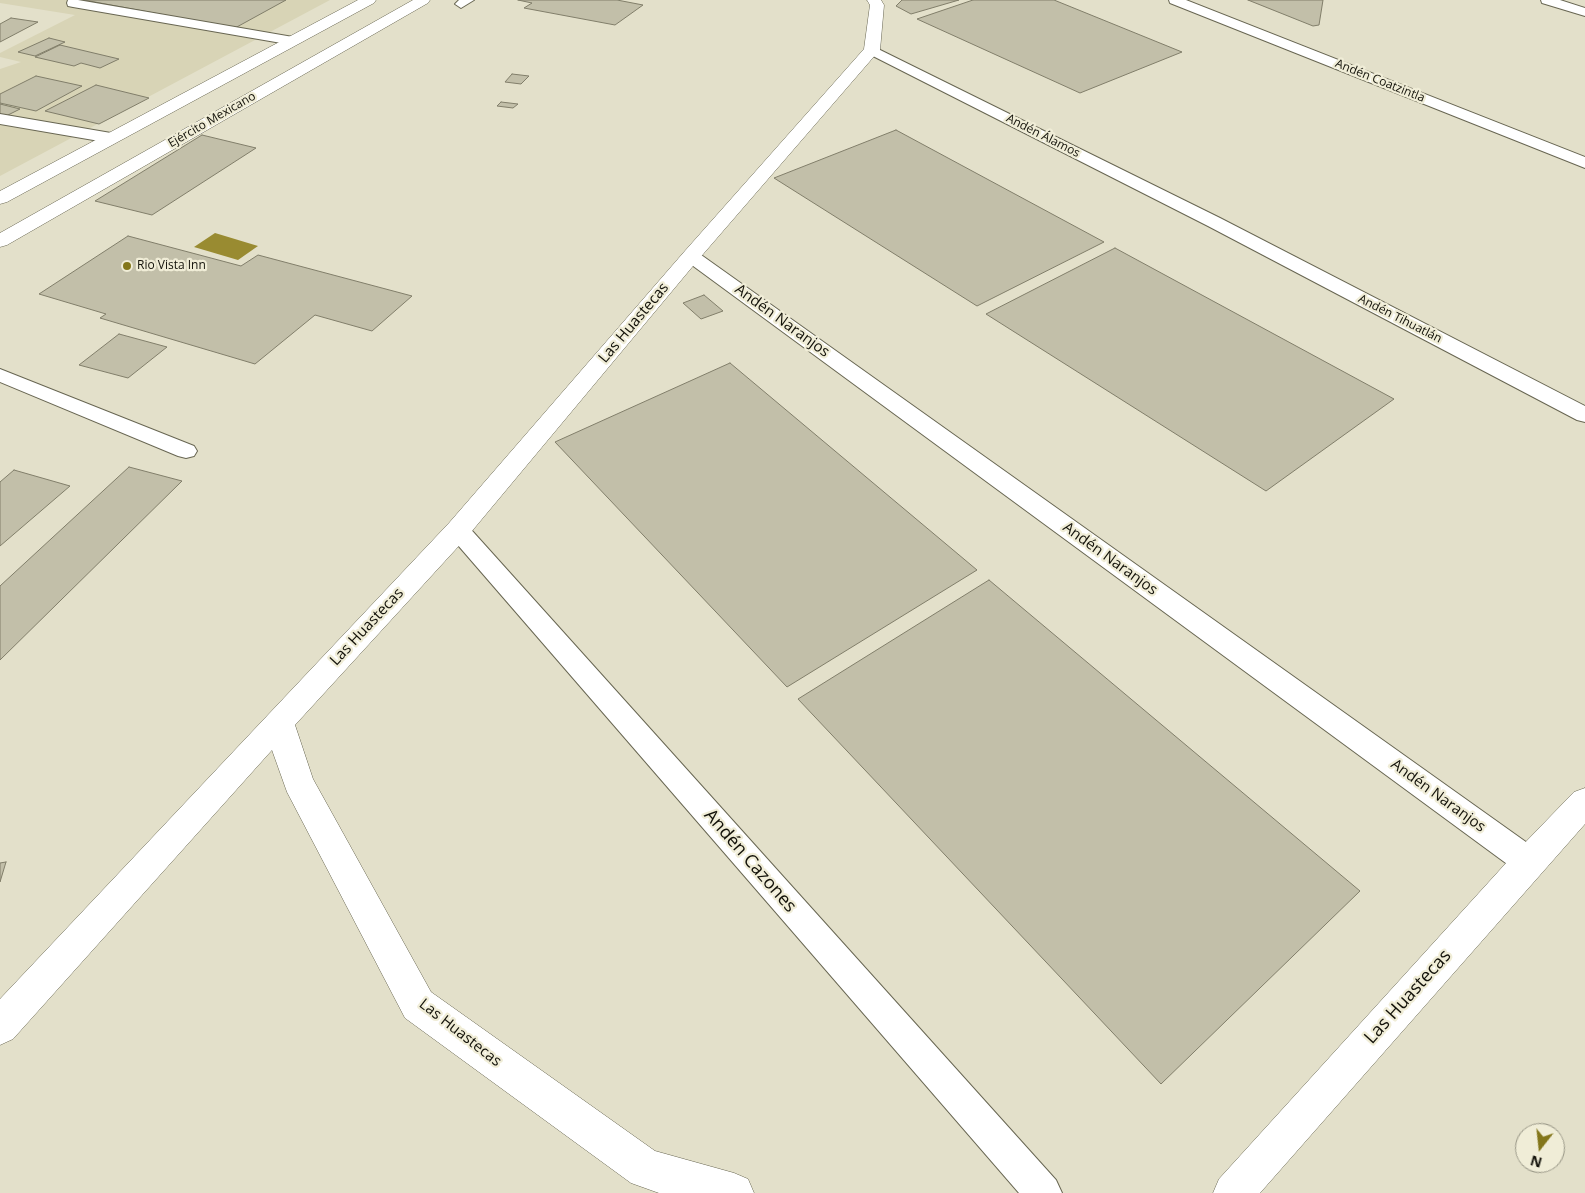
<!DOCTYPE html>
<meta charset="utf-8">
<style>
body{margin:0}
#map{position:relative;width:1585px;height:1193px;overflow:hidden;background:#e3e0ca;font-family:"Open Sans",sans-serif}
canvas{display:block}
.north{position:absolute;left:1515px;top:1123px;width:50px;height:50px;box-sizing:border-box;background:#f0edd7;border:1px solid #979585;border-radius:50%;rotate:196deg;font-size:14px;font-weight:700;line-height:20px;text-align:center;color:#121109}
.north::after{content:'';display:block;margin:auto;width:18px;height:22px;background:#83761a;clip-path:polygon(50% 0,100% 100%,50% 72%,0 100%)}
</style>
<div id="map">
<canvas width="1585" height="1193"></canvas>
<div class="north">N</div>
</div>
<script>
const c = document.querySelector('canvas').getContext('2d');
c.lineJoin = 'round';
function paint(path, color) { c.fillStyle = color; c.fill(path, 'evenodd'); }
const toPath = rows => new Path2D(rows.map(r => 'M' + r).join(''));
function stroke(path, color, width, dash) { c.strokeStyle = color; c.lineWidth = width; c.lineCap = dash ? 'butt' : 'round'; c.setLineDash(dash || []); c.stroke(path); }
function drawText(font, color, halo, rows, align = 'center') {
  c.font = font + ' "Open Sans",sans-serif'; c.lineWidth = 4.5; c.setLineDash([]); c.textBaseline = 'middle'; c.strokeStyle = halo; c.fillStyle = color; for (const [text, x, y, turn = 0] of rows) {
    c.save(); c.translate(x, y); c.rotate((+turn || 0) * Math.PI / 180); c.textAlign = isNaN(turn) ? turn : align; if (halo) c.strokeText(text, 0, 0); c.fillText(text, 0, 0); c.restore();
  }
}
const built = toPath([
 [0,0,330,0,0,176,0,69,21,62,0,57,0,53,75,15,0,3]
]);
const water = toPath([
 [215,233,258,246,238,260,194,247]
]);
const building = toPath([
 [84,0,286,0,235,28,84,0],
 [518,0,617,0,643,5,615,25,524,8,532,3,518,0],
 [902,0,959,0,911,14,896,6,902,0],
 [973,0,1054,0,1182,52,1080,93,917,19,973,0],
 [1248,0,1323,0,1319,25,1313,26,1248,0],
 [11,18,38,22,0,42,0,24,11,18],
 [49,38,65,42,35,56,18,52,49,38],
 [60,45,119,59,100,68,81,63,74,66,35,57,60,45],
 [512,74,529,76,521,84,505,82,512,74],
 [36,76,82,86,36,111,0,103,0,94,36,76],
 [96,85,149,98,99,124,45,111,96,85],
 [501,102,518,104,513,108,497,106,501,102],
 [0,104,20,109,4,117,0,116,0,104],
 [896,130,1104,242,977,306,774,178,896,130],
 [202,135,256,148,152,215,95,201,202,135],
 [128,236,241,266,258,255,412,296,372,331,315,315,255,364,100,318,106,314,39,294,128,236],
 [1115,248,1394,399,1266,491,986,314,1115,248],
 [704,295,723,311,701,319,683,303,704,295],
 [119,334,167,347,128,378,79,365,119,334],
 [730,363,977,570,787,687,555,442,730,363],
 [129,467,182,481,0,660,0,586,129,467],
 [14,470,70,486,0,546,0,482,14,470],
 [989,580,1360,891,1161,1084,798,699,989,580],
 [6,862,0,882,0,863,6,862]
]);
const service = toPath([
 [68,0,78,0,293,37,300,41,293,45,73,7,68,6,67,3,68,0],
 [459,0,474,0,461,8,455,4,459,0],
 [1169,0,1186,0,1585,157,1585,168,1170,3,1169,0],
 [1541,0,1560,0,1585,8,1585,16,1542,3,1541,0],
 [872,46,1220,218,1585,406,1585,422,1577,420,1208,226,867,53,865,50,867,47,872,46],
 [0,114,111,133,117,135,119,138,117,141,111,143,0,124,0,114],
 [691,251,697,252,1540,852,1544,862,1540,872,1529,876,1518,872,685,260,682,256,685,252,691,251],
 [0,369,194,446,197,451,194,456,186,458,178,456,0,382,0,369],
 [458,522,466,524,1056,1180,1062,1193,1019,1193,450,536,446,530,450,524,458,522]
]);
const minor = toPath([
 [867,0,881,0,884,5,880,50,877,53,698,260,467,537,295,725,313,779,431,992,655,1151,734,1173,748,1179,754,1193,659,1193,631,1183,405,1018,287,792,272,750,13,1039,0,1045,0,999,449,523,684,252,864,49,870,5,867,0],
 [1585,788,1585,824,1260,1193,1213,1193,1219,1179,1517,851,1574,792,1585,788]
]);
const secondary = toPath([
 [358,0,376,0,374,3,7,202,0,204,0,191,358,0],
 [413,0,430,0,428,3,7,245,0,247,0,233,413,0]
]);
const markers = [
 [127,266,5,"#83761a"]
];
const farStreetnames = [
 ["Andén Coatzintla",1380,81,22],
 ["Ejército Mexicano",212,120,-30],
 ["Andén Álamos",1043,136,27],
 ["Andén Tihuatlán",1400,319,27]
];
const farPoinames = [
 ["Rio Vista Inn",137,266]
];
const streetNames = [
 ["Andén Naranjos",782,321,36],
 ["Las Huastecas",634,323,-50],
 ["Andén Naranjos",1110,559,36],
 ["Las Huastecas",367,627,-47],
 ["Andén Naranjos",1438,796,36],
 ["Las Huastecas",460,1033,38]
];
const nearStreetnames = [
 ["Andén Cazones",750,861,49],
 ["Las Huastecas",1408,997,-48]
];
paint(built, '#d8d4b6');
paint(water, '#998b31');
paint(building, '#c2bfa9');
stroke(building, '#817e6a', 1);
stroke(service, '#686652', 2);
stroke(minor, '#686652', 1);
stroke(secondary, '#686652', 1);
paint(service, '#fff');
paint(minor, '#fff');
paint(secondary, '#fff');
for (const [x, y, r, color] of markers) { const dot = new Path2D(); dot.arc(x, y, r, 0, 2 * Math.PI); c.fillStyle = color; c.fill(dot); stroke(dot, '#f0edd7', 2); }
drawText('12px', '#121109', '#f0edd7', farStreetnames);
drawText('12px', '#121109', '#f0edd7', farPoinames, 'left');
drawText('15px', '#121109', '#f0edd7', streetNames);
drawText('18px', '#121109', '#f0edd7', nearStreetnames);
</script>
